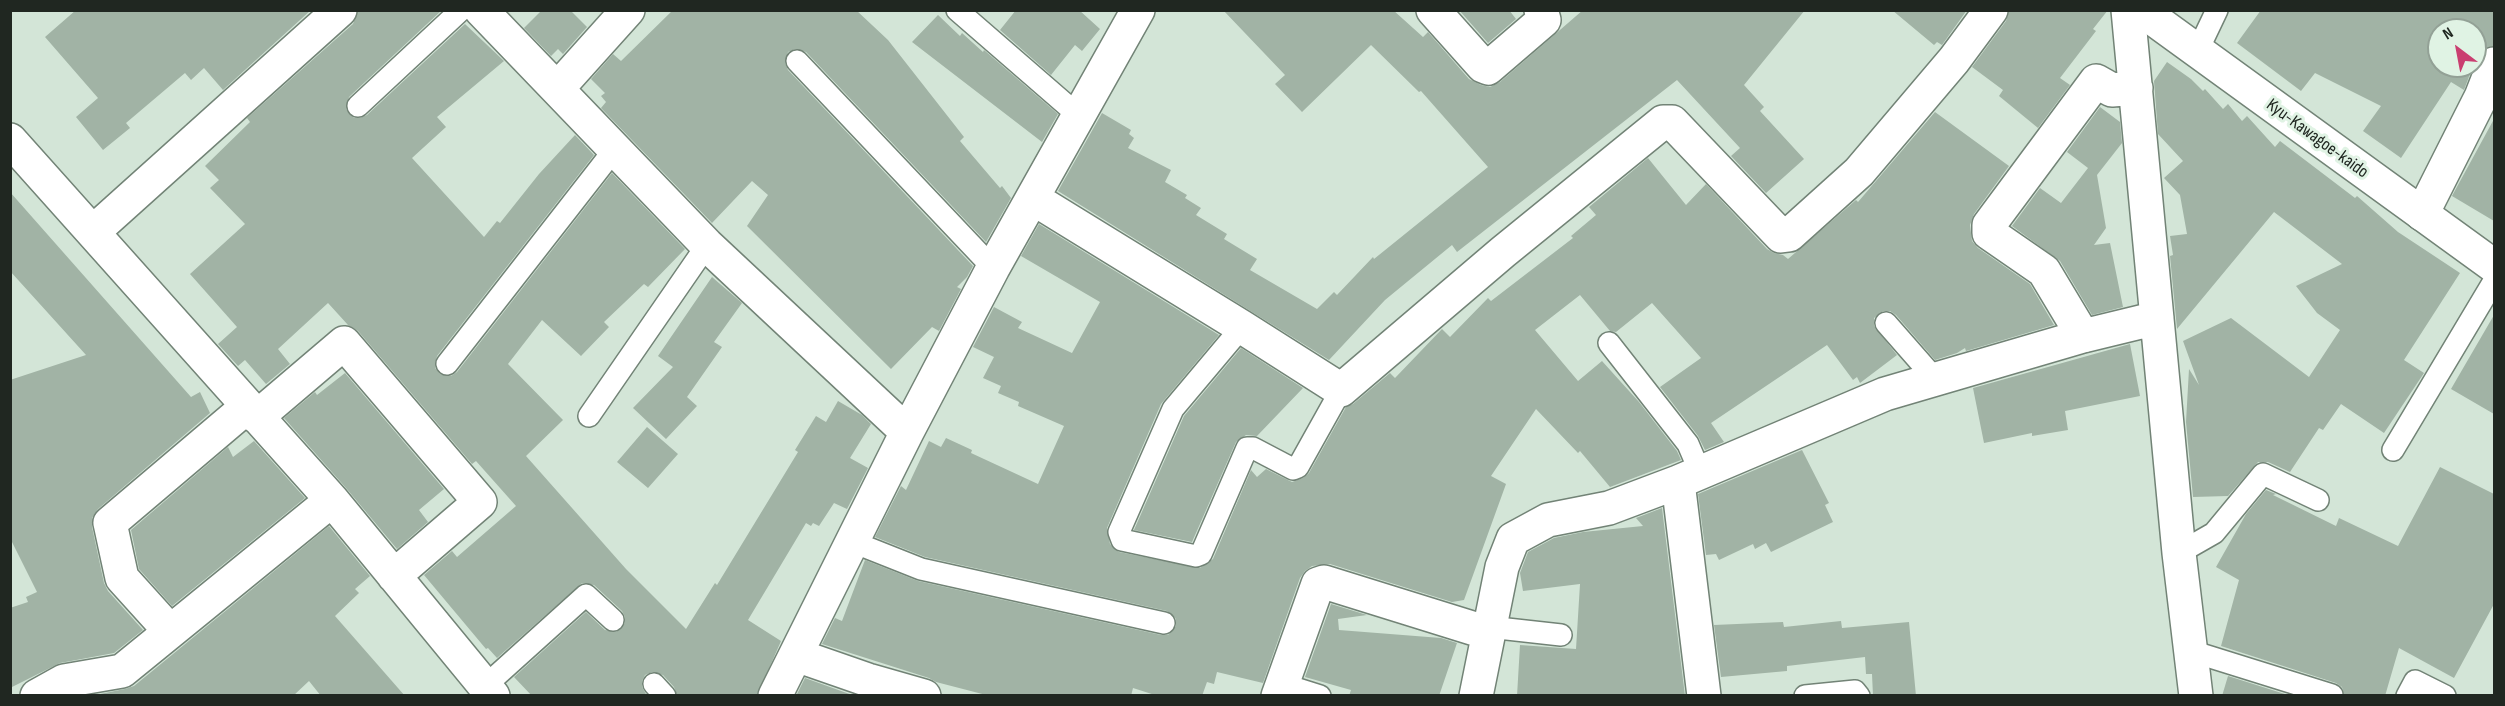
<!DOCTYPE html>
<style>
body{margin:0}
#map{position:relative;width:2505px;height:706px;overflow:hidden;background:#d3e5d7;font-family:"Sofia Sans Condensed",sans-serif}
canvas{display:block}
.frame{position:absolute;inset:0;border:12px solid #202721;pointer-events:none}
.north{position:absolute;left:2427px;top:18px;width:60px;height:60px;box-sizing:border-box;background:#e0f3e4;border:2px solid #93a196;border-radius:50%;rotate:328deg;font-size:16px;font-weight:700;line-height:24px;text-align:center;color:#202721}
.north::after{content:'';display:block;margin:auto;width:21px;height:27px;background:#ca3e70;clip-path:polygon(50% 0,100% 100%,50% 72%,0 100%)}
</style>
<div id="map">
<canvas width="2505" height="706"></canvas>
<div class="frame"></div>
<div class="north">N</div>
</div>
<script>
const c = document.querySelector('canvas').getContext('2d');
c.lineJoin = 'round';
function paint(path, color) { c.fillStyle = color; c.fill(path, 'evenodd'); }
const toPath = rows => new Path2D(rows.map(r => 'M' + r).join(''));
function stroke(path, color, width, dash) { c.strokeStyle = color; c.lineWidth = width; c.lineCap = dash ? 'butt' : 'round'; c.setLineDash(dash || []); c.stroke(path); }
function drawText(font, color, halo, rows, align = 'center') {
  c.font = font + ' "Sofia Sans Condensed",sans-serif'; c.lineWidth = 6; c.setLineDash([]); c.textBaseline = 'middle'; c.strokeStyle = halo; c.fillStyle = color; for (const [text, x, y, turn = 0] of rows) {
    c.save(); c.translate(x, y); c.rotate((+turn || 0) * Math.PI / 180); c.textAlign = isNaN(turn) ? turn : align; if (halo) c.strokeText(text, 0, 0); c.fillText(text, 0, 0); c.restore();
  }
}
const building = toPath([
 [76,10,311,10,223,90,204,68,191,80,185,73,126,123,130,128,103,150,76,117,98,98,45,37],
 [358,10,442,10,349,97,346,109,354,118,360,118,367,115,465,24,504,61,437,117,446,127,412,158,484,237,497,221,500,223,539,174,575,135,594,155,437,356,435,368,440,374,451,376,457,372,612,173,685,249,648,287,644,284,604,322,609,327,581,356,542,320,508,364,563,420,526,456,626,569,686,629,715,583,717,585,798,452,795,450,816,416,826,422,838,401,862,415,871,424,850,458,868,468,847,509,834,503,819,526,813,523,811,526,806,523,748,620,781,641,757,696,677,696,674,687,663,675,652,672,645,675,642,681,642,687,647,696,532,696,514,677,586,612,605,630,616,632,625,623,625,617,622,611,594,585,582,583,497,658,488,648,486,649,424,575,452,551,457,557,516,506,476,461,472,464,358,331,348,325,328,303,278,349,290,364,266,384,245,360,238,366,218,344,237,327,190,274,245,224,210,188,219,180,205,166,250,122,247,118,353,24],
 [542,10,570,10,587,27,563,54,558,49,551,56,524,28],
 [673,10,856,10,888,40,964,137,960,141,1000,188,1002,186,1011,198,986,242,806,52,795,49,788,52,785,63,788,70,973,266,967,277,957,287,961,289,939,331,932,327,891,369,747,226,768,195,752,181,712,223,601,108,606,102,601,96,605,93,591,79,613,54,621,61],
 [1016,10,1079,10,1100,29,1082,51,1075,45,1051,75,1000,30],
 [1223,10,1393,10,1423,37,1428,32,1469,79,1481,85,1490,87,1500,82,1583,10,1805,10,1744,85,1764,107,1760,111,1804,159,1766,193,1731,156,1740,148,1677,80,1457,252,1452,245,1385,300,1329,360,1058,191,1102,113,1131,130,1129,134,1134,138,1128,148,1171,170,1165,182,1187,195,1185,198,1201,208,1196,215,1227,234,1224,239,1257,259,1250,270,1317,309,1334,292,1337,295,1373,257,1374,259,1488,167,1421,91,1419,92,1371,45,1302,112,1275,84,1285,75],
 [1459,10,1509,10,1516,19,1488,43],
 [1892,10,1967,10,1942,45,1937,42,1934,45],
 [2009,10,2108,10,2093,29,2096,31,2060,78,2070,85,2038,128,1999,96,2003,90,1972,67,2006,21],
 [2261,10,2494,10,2494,46,2483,49,2475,61,2475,30,2439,30,2439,66,2473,66,2464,90,2451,82,2401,158,2363,131,2381,106,2315,73,2301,91,2237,43],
 [938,15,960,36,962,33,983,52,984,50,1058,114,1042,142,912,42],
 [2167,62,2191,79,2203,91,2205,89,2223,109,2228,104,2242,121,2247,116,2275,147,2280,141,2355,198,2357,196,2398,232,2460,273,2404,360,2424,373,2384,433,2341,404,2323,430,2319,428,2290,472,2268,462,2258,462,2228,496,2193,497,2186,422,2189,369,2199,385,2183,341,2231,318,2309,377,2340,330,2317,313,2296,286,2342,264,2274,212,2177,329,2170,256,2173,255,2170,236,2187,234,2180,195,2164,178,2183,161,2158,134,2154,81],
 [2100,107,2120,122,2122,143,2097,175,2106,228,2094,245,2110,243,2123,307,2092,315,2060,261,2012,226,2040,188,2061,203,2088,168,2067,152],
 [1935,112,2009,166,1974,214,1970,225,1972,241,1978,248,2030,284,2054,325,1966,351,1965,348,1957,353,1935,360,1896,315,1890,311,1883,311,1874,318,1874,326,1897,355,1860,383,1857,377,1853,380,1827,345,1711,423,1724,442,1705,450,1698,436,1660,387,1701,358,1652,303,1616,332,1610,331,1580,295,1535,330,1578,381,1602,361,1639,402,1677,451,1681,460,1610,487,1580,451,1578,453,1536,409,1491,476,1506,484,1464,600,1452,602,1330,564,1312,566,1305,571,1300,578,1263,683,1217,672,1214,684,1207,682,1202,696,1158,696,1133,688,1131,696,990,696,936,682,929,678,822,644,835,618,842,621,865,560,918,581,1161,635,1168,635,1176,626,1176,619,1167,611,925,557,875,537,901,486,906,490,929,441,941,447,946,438,972,450,971,453,1038,484,1064,426,1018,406,1019,402,998,393,1001,386,983,378,994,357,973,347,994,307,1022,322,1018,328,1072,353,1100,302,1021,256,1039,224,1219,335,1161,404,1107,528,1110,544,1119,552,1200,568,1213,559,1251,470,1257,477,1266,469,1292,482,1303,478,1309,473,1346,407,1353,404,1390,373,1395,378,1442,329,1450,337,1488,298,1491,301,1573,238,1571,236,1596,215,1589,207,1648,158,1686,205,1706,184,1767,249,1774,253,1783,255,1788,259,1856,200,1858,202],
 [2494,119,2494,221,2452,196],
 [10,192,191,397,200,392,210,413,98,509,92,518,92,527,104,583,108,591,143,630,114,653,60,663,10,688,10,608,28,602,26,597,37,592,10,538,10,380,86,355,10,271],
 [712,277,742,303,714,342,722,347,687,397,697,406,666,439,633,408,673,367,658,356],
 [2494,315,2494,414,2451,389],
 [2130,344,2140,396,2065,411,2068,430,2032,436,2032,433,1984,443,1973,388],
 [1241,348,1303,388,1257,436,1246,435,1236,442,1192,542,1134,530,1184,416],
 [345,373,444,489,419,510,428,522,397,549,346,488,284,418,315,392,317,395],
 [647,427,678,454,648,488,617,462],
 [254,441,305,498,172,606,139,569,131,530,228,447,233,457],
 [1802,450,1829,503,1825,505,1833,522,1771,552,1766,543,1755,549,1753,544,1719,560,1716,554,1706,555,1698,494],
 [2440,467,2494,494,2494,604,2454,678,2399,648,2385,696,2344,696,2342,687,2336,683,2221,646,2239,580,2216,567,2246,514,2266,490,2276,494,2273,495,2336,526,2339,518,2398,546],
 [1662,508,1685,696,1517,696,1520,645,1576,649,1580,584,1523,591,1520,573,1528,552,1554,538,1583,532,1643,526,1636,518],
 [329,526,370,576,355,589,359,593,335,616,405,696,321,696,309,681,293,696,90,696,125,689,134,686],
 [1331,604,1367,615,1338,619,1339,630,1441,638,1457,643,1439,696,1349,696,1351,690,1305,677],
 [1841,621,1842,628,1909,622,1916,696,1873,696,1872,674,1866,674,1865,657,1787,666,1787,671,1721,677,1714,625,1783,622,1784,627],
 [2228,676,2291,696,2222,696],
 [805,678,855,696,796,696]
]);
const service = toPath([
 [957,10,1078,115],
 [2197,52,2217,10],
 [797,61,993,268],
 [358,106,461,10],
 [1886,323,1936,380],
 [1242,327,1173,409,1119,532,1122,540,1196,556,1201,554,1247,448,1253,448,1293,469,1298,467,1341,390],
 [1609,343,1688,444,1700,472],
 [447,364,614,150],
 [589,416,707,245],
 [2393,450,2494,281],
 [853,542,921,569,1164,623],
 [2179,553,2214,533,2263,474,2318,500],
 [1489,627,1561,635],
 [2191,651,2332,695],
 [654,684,665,696],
 [1282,684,1320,696],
 [485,686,586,595,613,620],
 [1805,696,1855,691,1859,696],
 [2407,696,2415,681,2445,696]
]);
const minor = toPath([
 [481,10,707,245,907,432],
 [1433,10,1483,66,1488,68,1544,20,1541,10],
 [2128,10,2179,553,2196,696],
 [557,89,628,10],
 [10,140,332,500,493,696],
 [1034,199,1242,327,1341,390,1503,252,1663,122,1672,122,1781,236,1789,235,1859,172,1954,60,1991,10],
 [2422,214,2481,97,2494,64],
 [93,232,340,10],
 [2083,336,2044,271,1989,233,1989,225,2096,81,2112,90,2136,88],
 [257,417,344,343,480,502,394,576],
 [1678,482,1704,696],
 [169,630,122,578,110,523,248,406],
 [796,655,868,680,924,696],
 [37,696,64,681,122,671,332,500],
 [775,696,907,432,993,268,1138,10],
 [1278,696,1318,584,1324,582,1488,633],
 [1476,696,1502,567,1513,539,1548,520,1609,508,1678,482,1885,394,2083,336,2157,318]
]);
const tertiary = toPath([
 [2141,10,2494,266]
]);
const streetNames = [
 ["Kyu-Kawagoe-kaido",2317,139,36]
];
paint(building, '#a1b3a5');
stroke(service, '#728376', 24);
stroke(minor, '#728376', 36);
stroke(tertiary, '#728376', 36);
stroke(service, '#fff', 21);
stroke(minor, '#fff', 33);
stroke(tertiary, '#fff', 33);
drawText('18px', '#202721', '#e0f3e4', streetNames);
</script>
